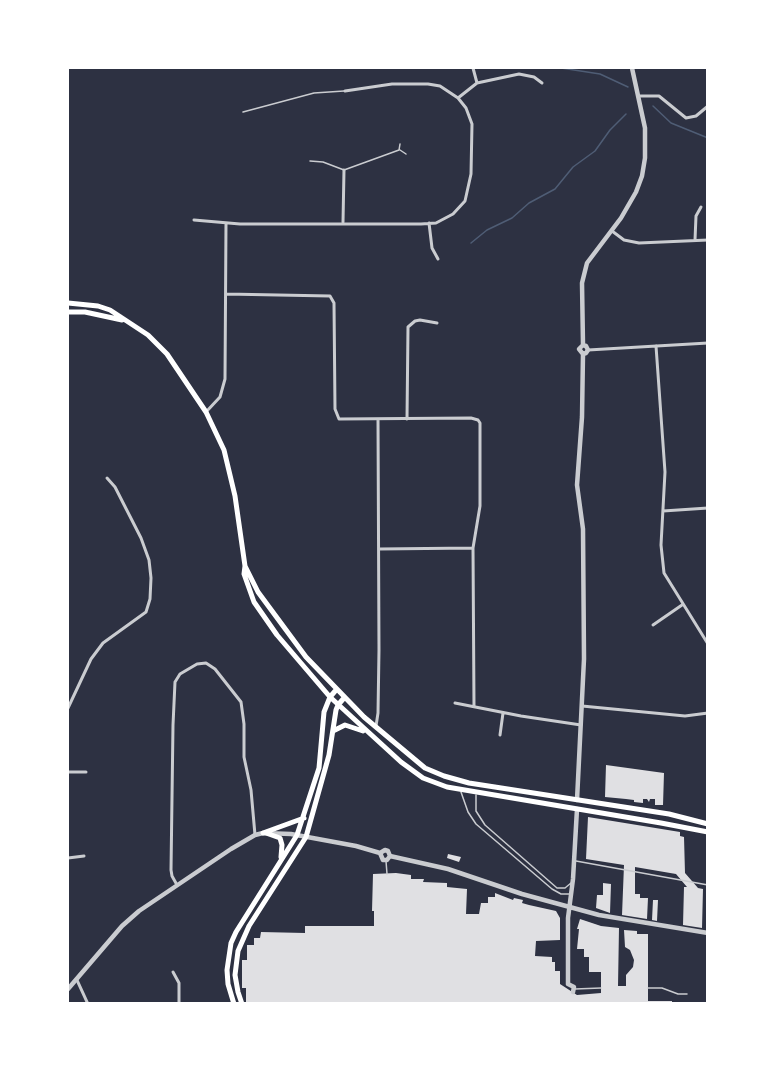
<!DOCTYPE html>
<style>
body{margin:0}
#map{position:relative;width:775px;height:1071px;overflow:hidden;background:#2d3142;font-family:Rubik,sans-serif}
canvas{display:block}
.frame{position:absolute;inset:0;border:69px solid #fff;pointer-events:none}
</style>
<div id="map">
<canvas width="775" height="1071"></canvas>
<div class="frame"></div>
</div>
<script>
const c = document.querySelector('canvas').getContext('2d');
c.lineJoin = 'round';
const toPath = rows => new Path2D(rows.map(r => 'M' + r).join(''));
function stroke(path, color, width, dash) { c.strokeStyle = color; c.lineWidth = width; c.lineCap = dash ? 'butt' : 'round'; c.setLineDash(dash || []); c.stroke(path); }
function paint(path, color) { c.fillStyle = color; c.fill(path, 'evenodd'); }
const stream = toPath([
 [561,68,600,74,628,87],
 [653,106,671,123,708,138],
 [471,243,487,230,512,218,529,203,555,189,573,167,595,151,610,130,626,114]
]);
const building = toPath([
 [606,765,664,773,663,805,655,805,655,799,650,799,649,802,647,799,643,799,643,803,634,802,634,800,626,799,605,797],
 [588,817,680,832,680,836,684,837,685,873,698,888,703,889,702,928,683,925,684,887,687,887,676,874,635,867,635,894,640,894,640,898,648,898,647,919,622,915,624,865,586,859],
 [448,854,461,857,459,862,447,858],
 [396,873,411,875,411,879,424,879,423,882,447,883,447,887,467,889,466,914,479,914,481,903,488,903,488,897,495,897,495,893,513,900,514,898,523,900,522,903,529,905,556,911,560,918,560,940,536,941,535,956,552,957,552,962,555,962,555,971,560,971,560,984,577,995,601,993,601,972,589,972,589,957,584,957,584,949,577,949,579,929,577,929,580,919,601,926,619,928,618,986,626,986,626,975,633,967,634,960,630,950,625,947,624,930,637,931,637,934,648,934,648,1001,672,1001,672,1004,246,1004,246,988,242,988,242,960,247,960,247,945,254,945,254,938,260,938,261,932,305,933,305,926,374,926,374,911,372,911,373,874],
 [603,883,611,884,610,913,596,908,597,895,603,895],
 [653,900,658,900,657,921,652,920]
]);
const service = toPath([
 [243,112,314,93,344,91],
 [400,150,406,154],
 [310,161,323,162,344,170,399,150,400,144],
 [461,792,468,812,476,824,552,889,561,894,569,894],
 [476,795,476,811,485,825,557,888,565,888,571,883],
 [386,861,387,874],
 [576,861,708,885],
 [648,988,662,988,678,994,687,994],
 [575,989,601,988]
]);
const minor = toPath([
 [473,68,477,83],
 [639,96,659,96,686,118,696,116,708,106],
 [458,98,477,83,519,74,534,77,542,83],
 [194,220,240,224,421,224,436,223,453,214,465,201,471,174,472,124,466,108,458,98,440,86,428,84,392,84,345,91],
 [343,222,344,170],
 [429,223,432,248,438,259],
 [612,231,624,240,639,243,708,240],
 [695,240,696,216,701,207],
 [226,294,330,296,334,303,335,409,339,419,471,418,478,420,480,423,480,506,473,548,474,706],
 [656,346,665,472,661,545,664,573,708,644],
 [588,350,708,343],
 [206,412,220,397,225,379,226,223],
 [407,419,408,327,415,321,420,320,437,323],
 [663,511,708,508],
 [379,549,473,548],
 [653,625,682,605],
 [455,703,521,716,581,725],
 [582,706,685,716,708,713],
 [68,708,91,659,103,643,146,612,150,599,151,578,149,560,141,538,115,487,107,478],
 [376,726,378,713,379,650,378,419],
 [500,735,503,713],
 [68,772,86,772],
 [68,858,84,856],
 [177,885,172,876,171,870,173,725,175,682,180,674,197,664,206,663,215,669,241,702,244,724,244,757,251,790,255,835],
 [173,972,179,983,179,1004],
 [77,980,88,1004]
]);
const tertiary = toPath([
 [583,354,586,353,588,350,586,346,583,345],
 [577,800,584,659,583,529,577,485,582,417,583,354,579,349,583,345,582,283,587,263,621,218,636,192,642,176,645,158,645,128,632,68],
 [380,853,383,860,387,860,390,856],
 [380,853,385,850,388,851,390,856],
 [390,856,448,869,522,894,599,915,708,933],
 [568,984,568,918,573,879,577,809],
 [568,984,574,987,573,992],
 [68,989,122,926,139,911,231,849,255,835,263,833,291,834,356,846,380,853]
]);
const primary = toPath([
 [68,303,98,306,110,310,148,335,167,354,206,412,224,450,235,496,245,566,244,574,254,602,277,635,330,697,401,762,423,778,447,787,661,823,708,832],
 [68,312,85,312,122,320],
 [245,566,258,592,306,657,364,717,425,768,444,776,469,783,669,814,708,824],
 [333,731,345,725,363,731],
 [263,833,304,818],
 [266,833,280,838,282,845,281,857],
 [234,1004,228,984,227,970,231,943,236,932,297,835,319,768,324,712,330,697,336,690],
 [242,1004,238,992,235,975,238,951,249,926,306,837,329,755,336,710,338,705,344,698]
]);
stroke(stream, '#4f5d75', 1.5);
paint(building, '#e0e0e3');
stroke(service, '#caccd0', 1.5);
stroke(minor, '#caccd0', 3);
stroke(tertiary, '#caccd0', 4.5);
stroke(primary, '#fff', 5);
</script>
